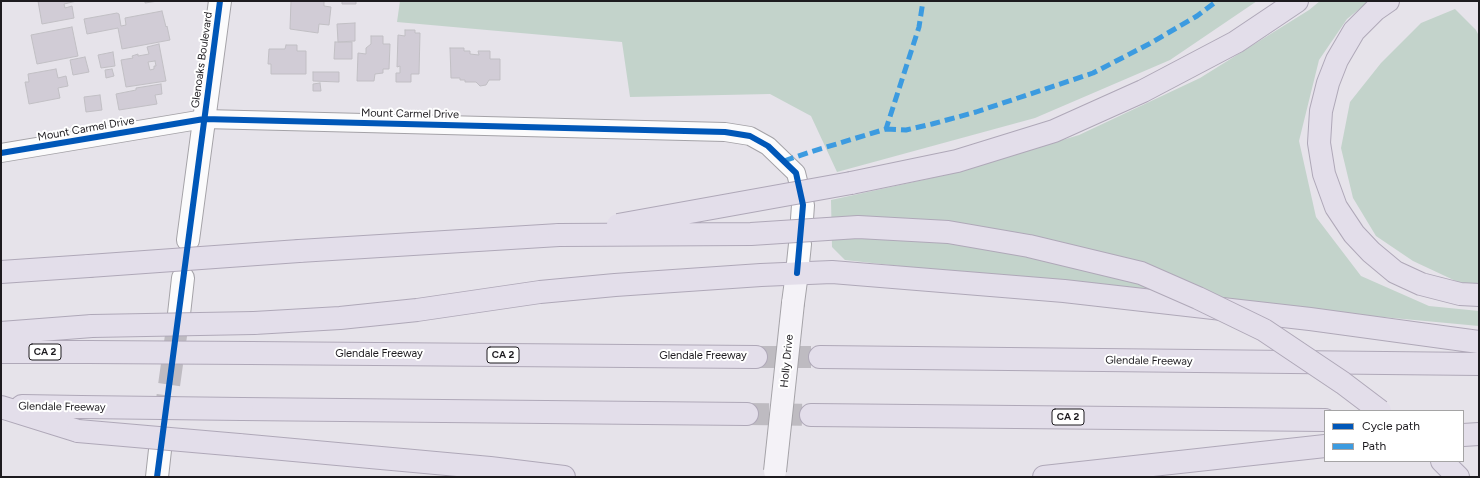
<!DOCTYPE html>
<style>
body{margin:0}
#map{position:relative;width:1480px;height:478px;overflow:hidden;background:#e6e3ea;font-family:Figtree,sans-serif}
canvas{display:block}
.frame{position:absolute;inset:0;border:2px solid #1d1b1f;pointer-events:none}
.legend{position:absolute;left:1324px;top:410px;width:140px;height:52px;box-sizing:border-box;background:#fff;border:1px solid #a5a4a5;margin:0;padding:5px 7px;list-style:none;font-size:12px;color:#1d1b1f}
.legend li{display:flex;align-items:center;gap:8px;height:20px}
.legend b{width:20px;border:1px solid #a5a4a5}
</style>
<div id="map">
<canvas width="1480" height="478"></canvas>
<div class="frame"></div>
<ul class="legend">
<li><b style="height:5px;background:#0057b8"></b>Cycle path</li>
<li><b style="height:5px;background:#3c9be0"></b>Path</li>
</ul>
</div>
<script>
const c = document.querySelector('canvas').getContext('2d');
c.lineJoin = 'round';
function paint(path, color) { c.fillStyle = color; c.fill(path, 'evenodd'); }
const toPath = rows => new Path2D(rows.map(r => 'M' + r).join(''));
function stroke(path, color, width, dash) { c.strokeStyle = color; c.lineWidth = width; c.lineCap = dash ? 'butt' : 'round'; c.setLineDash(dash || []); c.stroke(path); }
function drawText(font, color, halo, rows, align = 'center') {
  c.font = font + ' Figtree,sans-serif'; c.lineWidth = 4; c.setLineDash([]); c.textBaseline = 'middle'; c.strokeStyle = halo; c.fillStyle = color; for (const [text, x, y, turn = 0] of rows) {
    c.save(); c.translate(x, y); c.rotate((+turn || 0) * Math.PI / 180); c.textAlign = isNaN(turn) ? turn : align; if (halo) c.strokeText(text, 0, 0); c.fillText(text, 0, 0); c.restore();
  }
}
const green = toPath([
 [400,1,1257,1,1170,60,1035,118,837,172,811,116,770,94,630,97,622,42,397,22],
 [1320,1,1369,1,1347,19,1319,60,1299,141,1316,217,1361,276,1429,306,1479,311,1479,326,1264,306,845,260,832,247,831,200,950,174,1079,135,1200,78,1309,10],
 [1455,9,1476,30,1479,36,1479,283,1460,283,1413,261,1376,236,1353,198,1341,148,1350,102,1381,63,1421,23]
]);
const building = toPath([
 [38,1,77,1,64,4,65,8,72,6,74,18,42,24,38,1],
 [145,1,158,1,145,3,145,1],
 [291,1,324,1,324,6,331,7,329,25,319,24,318,33,290,29,291,1],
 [342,1,356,1,356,4,342,4,342,1],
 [162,11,166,27,167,26,170,40,122,49,118,28,87,34,84,19,117,13,119,14,121,26,126,25,125,18,162,11],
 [355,23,355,41,338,42,337,24,355,23],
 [72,27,78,56,37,64,31,35,72,27],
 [405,30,415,30,415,33,420,33,419,74,411,74,411,82,396,82,396,73,400,73,400,66,397,67,398,35,405,36,405,30],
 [371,36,383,36,383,44,390,44,389,69,383,69,383,73,375,74,374,81,357,81,358,53,366,54,366,48,371,44,371,36],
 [335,42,352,42,352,59,334,59,335,42],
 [159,44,166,81,126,87,121,60,133,58,132,56,138,54,138,56,149,54,147,47,159,44],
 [155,61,156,66,154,66,154,69,150,70,148,62,155,61],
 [286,45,297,45,297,51,306,51,306,74,271,74,271,64,268,64,269,49,285,49,286,45],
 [450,48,464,48,464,51,470,51,470,54,479,55,478,51,490,51,490,59,500,59,500,80,489,80,486,85,480,86,476,82,465,82,465,80,460,80,460,78,451,78,450,48],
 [113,52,115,66,101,68,98,55,113,52],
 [85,57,89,72,73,75,70,60,85,57],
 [56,69,58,78,66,76,68,86,58,88,60,98,29,104,25,82,29,82,28,74,56,69],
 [112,69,114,76,106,78,105,70,112,69],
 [313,72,339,72,339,82,313,81,313,72],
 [320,83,321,91,313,91,313,84,320,83],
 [161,84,162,94,155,95,157,104,119,110,116,94,136,90,136,88,161,84],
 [100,95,102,110,86,112,84,97,100,95]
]);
const tertiaryTunnel = toPath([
 [160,450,179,314]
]);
const motorwayTunnel = toPath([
 [756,357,820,357],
 [747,414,811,415]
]);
const minor = toPath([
 [1,153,204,119,725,132,750,136,768,146,796,173,799,185]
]);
const tertiary = toPath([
 [802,219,803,205],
 [188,240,220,1],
 [797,273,800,244],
 [179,314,183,278],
 [157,477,160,450]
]);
const secondary = toPath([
 [793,303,797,273]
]);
const motorway = toPath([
 [1388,1,1375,10,1354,31,1337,60,1328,83,1321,111,1319,143,1324,174,1336,207,1354,234,1371,252,1395,272,1421,284,1460,294,1479,295],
 [851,183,957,161,1054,131,1143,91,1236,42,1297,1],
 [299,251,559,235],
 [1,272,89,266],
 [254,323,340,318,417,310,540,292,615,285,761,275,832,272,1064,291,1310,319,1479,342],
 [1,333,92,326],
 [1,352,88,352],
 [250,353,756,357],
 [820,357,1479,364],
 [22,406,81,407],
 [1,407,78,431],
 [242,409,747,414],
 [811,415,1325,420],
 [1463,435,1479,434],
 [239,445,490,468,564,477],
 [1442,461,1458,477],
 [1044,477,1325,446]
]);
const secondaryBridge = toPath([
 [775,471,793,303]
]);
const motorwayBridge = toPath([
 [618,225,851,183],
 [559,235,751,234,858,227,948,232,1029,246,1141,273,1198,298,1264,330,1343,383,1380,411],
 [89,266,299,251],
 [92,326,254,323],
 [88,352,250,353],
 [81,407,242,409],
 [78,431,239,445]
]);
const quiet = toPath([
 [886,129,906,130,932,124,976,112,1093,73,1149,44,1197,16,1217,1],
 [784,161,810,152,886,129,919,27,923,1]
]);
const cycleway = toPath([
 [1,153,204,119,725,132,750,136,768,146,796,173,803,205,797,273],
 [157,477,220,1]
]);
const shields = [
 [45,352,32],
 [503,355,32],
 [1068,417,32]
];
const shieldNames = [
 ["CA 2",45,352],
 ["CA 2",503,355],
 ["CA 2",1068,417]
];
const streetNames = [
 ["Glenoaks Boulevard",202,60,-82],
 ["Mount Carmel Drive",410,114,1],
 ["Mount Carmel Drive",86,129,-10],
 ["Glendale Freeway",379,354],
 ["Glendale Freeway",703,356],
 ["Holly Drive",787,361,-84],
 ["Glendale Freeway",1149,361,1],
 ["Glendale Freeway",62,407,1]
];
paint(green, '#c3d3cb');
paint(building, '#d1ccd6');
stroke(building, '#c1bfc4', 1);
stroke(tertiaryTunnel, '#bebbc1', 22, [22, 11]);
stroke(motorwayTunnel, '#bebbc1', 22, [22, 11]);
stroke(minor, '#a4a2a7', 20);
stroke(tertiary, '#a4a2a7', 24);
stroke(secondary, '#a4a2a7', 24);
stroke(motorway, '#afa8b8', 24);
stroke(minor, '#fbfbfc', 18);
stroke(tertiary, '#fbfbfc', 22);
stroke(secondary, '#f4f2f7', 22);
stroke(motorway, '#e3deea', 22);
stroke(secondaryBridge, '#a4a2a7', 24, []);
stroke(motorwayBridge, '#afa8b8', 24, []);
stroke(secondaryBridge, '#f4f2f7', 22);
stroke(motorwayBridge, '#e3deea', 22);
stroke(quiet, '#3c9be0', 5, [10, 5]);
stroke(cycleway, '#0057b8', 6);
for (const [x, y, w] of shields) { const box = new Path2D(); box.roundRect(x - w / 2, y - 8, w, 16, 3); c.fillStyle = '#fff'; c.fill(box); stroke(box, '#1d1b1f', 1); }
drawText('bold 10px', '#1d1b1f', null, shieldNames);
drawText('11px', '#1d1b1f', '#fff', streetNames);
</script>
